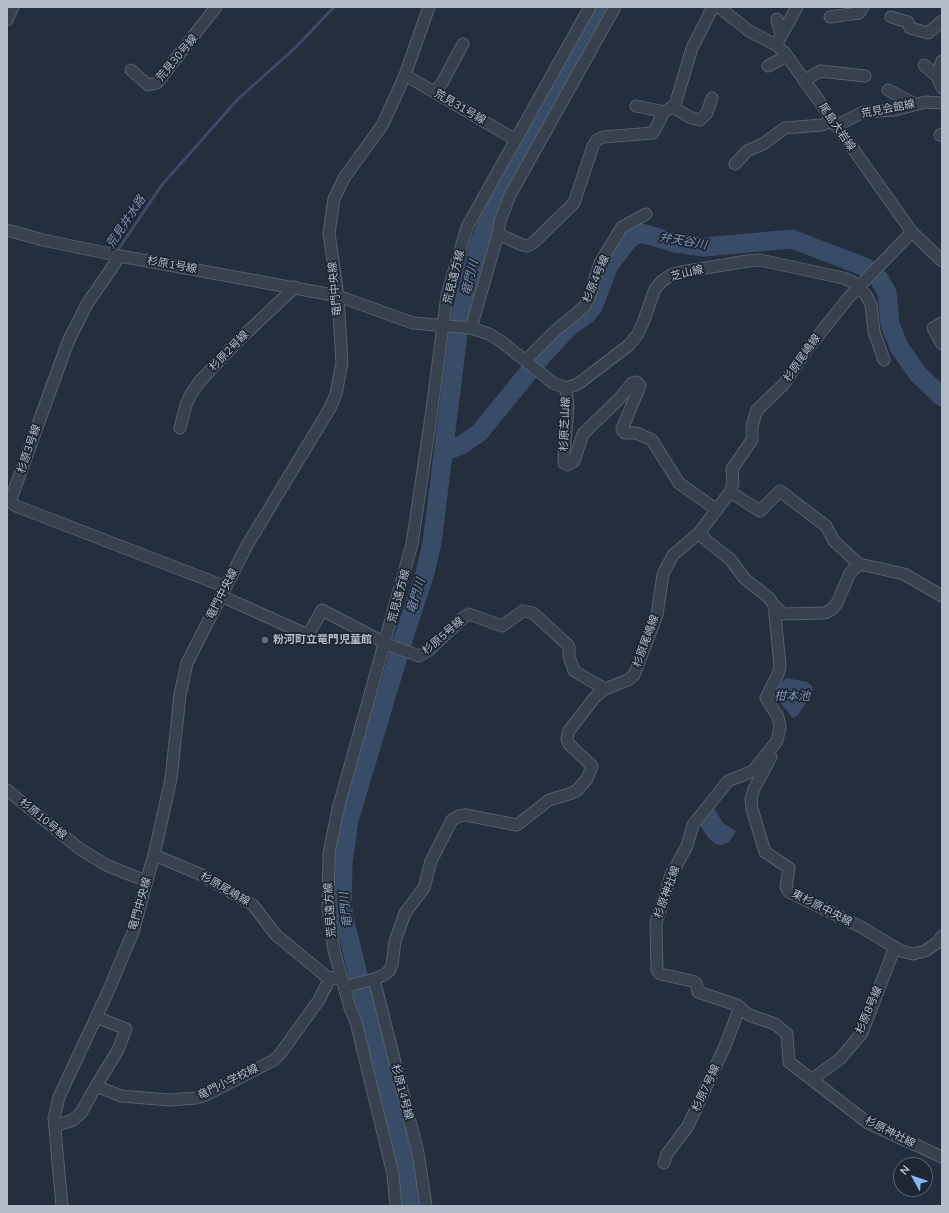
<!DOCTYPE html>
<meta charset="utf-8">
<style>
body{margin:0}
#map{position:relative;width:949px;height:1213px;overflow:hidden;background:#242f3e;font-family:Mulish,sans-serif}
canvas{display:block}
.frame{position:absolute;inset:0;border:8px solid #b4bcc9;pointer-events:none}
.north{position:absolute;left:893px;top:1157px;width:40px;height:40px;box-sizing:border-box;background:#1d2633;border:1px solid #59626f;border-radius:50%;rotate:310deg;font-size:11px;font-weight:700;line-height:16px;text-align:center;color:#b4bcc9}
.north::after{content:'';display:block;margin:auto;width:14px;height:18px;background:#8ab4f8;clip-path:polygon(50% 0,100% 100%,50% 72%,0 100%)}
</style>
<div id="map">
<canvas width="949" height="1213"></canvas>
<div class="frame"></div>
<div class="north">N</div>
</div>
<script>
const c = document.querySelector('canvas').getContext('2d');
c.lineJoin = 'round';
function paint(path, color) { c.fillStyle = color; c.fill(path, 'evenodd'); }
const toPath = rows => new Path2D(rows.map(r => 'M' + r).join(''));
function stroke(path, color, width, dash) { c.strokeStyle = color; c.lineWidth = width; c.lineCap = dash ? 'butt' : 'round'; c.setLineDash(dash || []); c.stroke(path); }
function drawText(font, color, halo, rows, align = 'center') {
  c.font = font + ' Mulish,"Noto Sans JP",sans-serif'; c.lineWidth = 3.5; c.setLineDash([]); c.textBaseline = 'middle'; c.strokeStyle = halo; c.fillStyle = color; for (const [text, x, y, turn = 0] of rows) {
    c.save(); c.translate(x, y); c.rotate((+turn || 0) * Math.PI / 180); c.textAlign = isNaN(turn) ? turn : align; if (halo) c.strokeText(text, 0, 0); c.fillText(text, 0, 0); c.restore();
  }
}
const water = toPath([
 [786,678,807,682,812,686,813,690,809,699,797,716,793,718,777,699,776,689],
 [713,807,723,823,736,831,729,842,721,845,715,844,707,836,701,827,701,819]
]);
const stream = toPath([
 [116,253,161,186,237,100,295,48,334,7],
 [19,461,66,333]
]);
const river = toPath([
 [444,452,463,444,479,433,541,357,569,327,587,314,593,307,609,265,630,238,641,233,676,243,704,247,792,239,865,267,880,280,887,293,890,324,899,347,918,374,942,397],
 [411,1206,405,1164,344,918,342,902,343,864,349,820,403,640,425,573,432,543,460,318,479,243,493,210,606,7]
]);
const minor = toPath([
 [719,7,749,31,776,45,785,53,912,232,942,261],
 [830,17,859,13,863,7],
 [891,17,908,22,910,28,928,33,942,21],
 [777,19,781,36],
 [7,20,13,7],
 [776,45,797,7],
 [942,61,938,72,939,81,942,88],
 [924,65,939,78],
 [768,66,787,56],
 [131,70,148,85,157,83,216,7],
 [405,75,516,140],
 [804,81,820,71,865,76],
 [888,90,915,104],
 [434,92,442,83,463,44],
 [636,106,664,112],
 [673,107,691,118,700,120,707,113,712,98],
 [836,126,863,112,895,110,925,102,942,103],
 [940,135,942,134],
 [735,164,747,151,763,144,785,128,822,125,832,121],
 [7,230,43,240,120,256,338,296,413,323,471,328,489,334,502,342,553,383,566,388,568,406,564,455,564,463,568,465,573,462,575,458,583,434,620,398,632,383,637,382,640,386,622,429,625,433,636,433,652,440,679,483,717,510],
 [498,234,500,221,510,195,615,7],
 [120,256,87,304,68,342,11,499,12,503,16,506,226,587],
 [942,323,933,328,942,344],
 [471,328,498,234,520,244,527,246,533,243,574,203,593,146,597,140,603,137,653,133,664,112,675,105,692,48,713,7],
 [526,360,555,331,584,307,589,298,600,263,622,227,646,214],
 [566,388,578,384,629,345,638,334,644,320,655,289,662,281,671,275,681,272,748,261,760,260,843,278,853,282,866,295,871,305,874,332,884,360],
 [180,428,186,405,191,394,200,381,240,339,295,287],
 [730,492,760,511,780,491,826,526,834,541,859,564],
 [699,533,707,541,730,559,745,579,768,597,774,605,780,665,779,672,766,698,778,717,780,727,777,741,753,771,728,781,693,825,687,846,671,875,656,923,657,970,660,974,692,981,696,983,698,992,737,1005,749,1015,775,1024,787,1034,789,1062,868,1123,942,1157],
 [221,596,308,635,322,610,389,645,419,656,429,650,464,617,469,614,502,626,523,611,533,613,569,646,569,656,574,671,605,689],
 [774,605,783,614,825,613,832,609,837,603,850,573,859,564,904,574,942,596],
 [771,757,754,789,751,799,752,809,765,852,789,868,786,887,789,892,861,927,901,951,913,954,925,951,937,943,942,936],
 [7,790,80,849,106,865,146,881,154,855,202,875,253,905,276,935,327,977,342,979],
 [374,979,418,1153,426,1206],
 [344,987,374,979,384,975,389,971,392,965,395,941,405,913,424,888,431,861,452,820,459,816,466,815,517,825,549,800,569,794,576,791,587,779,592,766,569,744,567,739,568,732,595,697,605,689,628,680,634,675,657,615,663,574,673,555,699,533,730,492,733,483,732,469,752,440,752,426,757,410,784,384,806,351,849,297,912,232],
 [96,1017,126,1029,118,1050,96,1086],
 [812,1079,840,1059,862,1033,895,947],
 [55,1126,73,1120,81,1113,96,1086,121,1096,169,1100,196,1098,204,1096,274,1060,280,1054,319,1000,330,978],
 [664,1163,667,1154,688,1126,725,1046,740,1007],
 [62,1206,54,1118,59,1097,107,994,133,932,154,855,171,779,180,695,187,663,246,547,330,408,336,394,342,363,338,296,329,233,334,199,344,178,383,124,405,75,429,7],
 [396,1206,393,1174,373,1092,356,1022,350,1008,334,950,328,908,329,853,338,809,412,544,431,417,447,295,467,227,590,7]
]);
const markers = [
 [265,640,4,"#5c6f8a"]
];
const streetNames = [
 ["荒見30号線",177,58,-50],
 ["荒見31号線",460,107,30],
 ["荒見会館線",888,109,-11],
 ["尾島大岩線",837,127,55],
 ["杉原1号線",172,265,10],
 ["芝山線",687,273,-14],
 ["荒見遠方線",454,277,-76],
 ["杉原4号線",596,279,-67],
 ["竜門中央線",335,289,-95],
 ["杉原2号線",229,351,-46],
 ["杉原尾嶋線",802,358,-55],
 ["杉原芝山線",565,424,-88],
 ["杉原3号線",29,449,-71],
 ["竜門中央線",222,594,-63],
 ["荒見遠方線",399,596,-75],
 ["杉原5号線",443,636,-41],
 ["杉原尾嶋線",646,641,-70],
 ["杉原10号線",43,819,39],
 ["杉原尾嶋線",225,889,30],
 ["杉原神社線",667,892,-70],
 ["竜門中央線",140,904,-74],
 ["東杉原中央線",822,908,27],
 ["荒見遠方線",330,910,-94],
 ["杉原8号線",869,1010,-67],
 ["竜門小学校線",228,1082,-26],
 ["杉原7号線",706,1088,-65],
 ["杉原14号線",402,1092,75],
 ["杉原神社線",890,1132,27]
];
const poiNames = [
 ["粉河町立竜門児童館",273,640]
];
const waterNames = [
 ["荒見井水路",126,222,-56],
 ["弁天谷川",683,241,10],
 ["竜門川",470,278,-76],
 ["竜門川",416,596,-73],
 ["柑本池",792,696],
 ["竜門川",346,910,-96]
];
paint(water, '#394c67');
stroke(stream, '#394c67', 3);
stroke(river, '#394c67', 19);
stroke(minor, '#565f6c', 13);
stroke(minor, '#38414e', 11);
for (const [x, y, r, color] of markers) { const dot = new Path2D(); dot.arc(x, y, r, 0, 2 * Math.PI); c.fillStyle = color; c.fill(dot); stroke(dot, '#1d2633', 1.5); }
drawText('11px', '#b4bcc9', '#1d2633', streetNames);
drawText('bold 11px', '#b4bcc9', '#1d2633', poiNames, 'left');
drawText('italic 12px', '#7c92b1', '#1d2633', waterNames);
</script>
